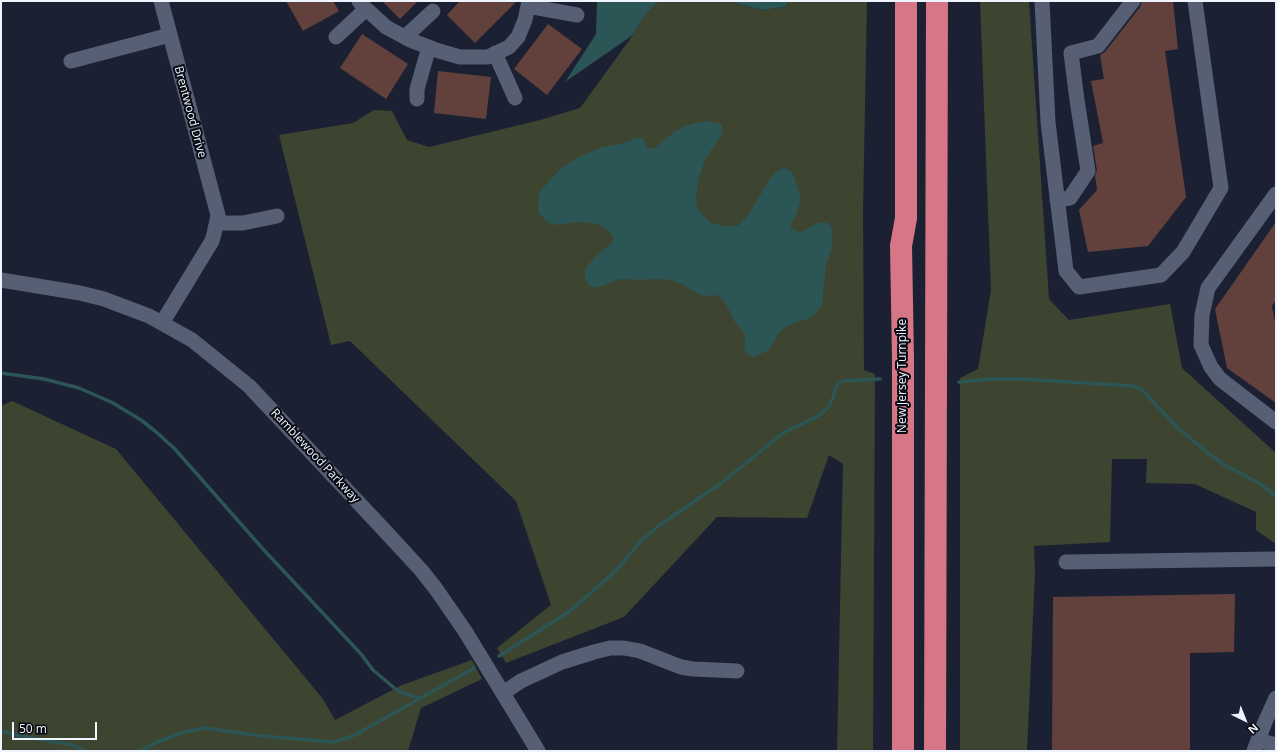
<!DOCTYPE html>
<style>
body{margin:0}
#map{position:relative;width:1277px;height:752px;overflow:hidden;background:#1b2133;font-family:"Open Sans",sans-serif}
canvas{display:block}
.frame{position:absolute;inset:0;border:2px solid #f0f4fe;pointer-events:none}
.north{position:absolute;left:1225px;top:700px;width:40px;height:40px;-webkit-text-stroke:3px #080b13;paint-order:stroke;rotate:137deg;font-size:11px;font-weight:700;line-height:16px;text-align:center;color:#f0f4fe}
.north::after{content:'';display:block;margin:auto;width:14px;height:18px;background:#f0f4fe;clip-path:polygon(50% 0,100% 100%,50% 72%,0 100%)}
.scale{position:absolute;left:12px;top:722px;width:85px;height:18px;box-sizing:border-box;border:2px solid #f0f4fe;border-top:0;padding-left:5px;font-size:12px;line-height:14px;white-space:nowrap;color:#f0f4fe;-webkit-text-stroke:3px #080b13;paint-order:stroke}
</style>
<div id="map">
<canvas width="1277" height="752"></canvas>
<div class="frame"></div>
<div class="north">N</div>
<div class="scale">50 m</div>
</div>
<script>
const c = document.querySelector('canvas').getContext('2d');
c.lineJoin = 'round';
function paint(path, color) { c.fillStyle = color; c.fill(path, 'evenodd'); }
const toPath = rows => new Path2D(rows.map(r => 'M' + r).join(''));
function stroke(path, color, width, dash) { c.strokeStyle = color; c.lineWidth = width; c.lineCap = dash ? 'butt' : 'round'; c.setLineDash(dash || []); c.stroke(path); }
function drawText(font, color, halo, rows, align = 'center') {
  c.font = font + ' "Open Sans",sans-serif'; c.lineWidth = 4; c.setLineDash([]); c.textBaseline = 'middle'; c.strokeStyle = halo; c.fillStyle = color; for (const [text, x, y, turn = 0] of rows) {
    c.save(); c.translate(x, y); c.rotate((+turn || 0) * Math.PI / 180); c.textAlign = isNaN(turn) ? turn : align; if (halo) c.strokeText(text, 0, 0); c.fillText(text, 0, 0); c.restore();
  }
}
const green = toPath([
 [659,1,729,1,761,10,785,7,788,1,867,1,863,212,864,370,875,374,873,751,837,751,843,464,829,455,807,518,717,517,624,617,506,663,497,648,551,605,516,501,350,341,331,345,279,135,353,123,374,110,392,111,407,140,429,147,540,120,580,108,633,35,645,15],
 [980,1,1029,1,1049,299,1069,320,1170,304,1182,368,1276,453,1276,544,1256,530,1256,512,1195,484,1146,483,1147,459,1112,459,1110,542,1034,546,1035,573,1027,751,960,751,960,378,978,369,991,290],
 [12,401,116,449,323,699,335,720,402,685,472,660,482,679,421,708,408,751,1,751,1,406]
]);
const water = toPath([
 [597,1,659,1,645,15,633,35,565,82,596,34],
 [729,1,788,1,785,7,761,10],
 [707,121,721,124,723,129,721,136,706,158,699,177,696,197,697,206,700,212,710,222,722,226,736,226,739,225,749,214,769,180,776,172,781,169,785,168,790,171,793,174,801,198,797,213,791,224,791,227,794,230,801,232,820,222,828,223,832,228,832,247,826,265,822,305,814,315,808,319,791,324,783,329,778,334,771,347,767,351,754,357,748,355,745,352,744,349,745,341,745,336,743,331,734,321,726,304,720,297,714,295,706,296,698,294,682,284,671,280,654,279,641,280,620,279,599,287,593,287,589,285,585,278,585,269,594,258,612,243,613,238,612,235,604,227,597,224,577,222,554,225,547,222,539,213,538,205,539,195,542,189,559,170,577,158,600,148,623,143,637,138,643,138,646,147,651,149,655,148,675,131,691,124]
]);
const stream = toPath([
 [1,373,44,379,79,388,113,403,141,420,155,431,174,448,263,549,361,654,373,670,398,691,419,698],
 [959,382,992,379,1022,379,1134,386,1142,390,1178,428,1208,453,1223,464,1259,483,1276,496],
 [499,656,570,611,610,576,622,564,640,542,657,527,720,484,783,433,818,416,828,408,833,398,836,386,842,381,880,379],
 [1,731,21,736,73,745,84,751],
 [141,751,155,743,184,732,205,728,262,736,334,742,355,735,474,668]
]);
const building = toPath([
 [286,1,333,1,339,11,303,31],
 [382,1,418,1,400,19],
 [460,1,517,1,475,43,447,15],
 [1142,1,1173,1,1178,49,1165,51,1186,197,1148,246,1088,252,1079,210,1097,190,1095,176,1097,170,1093,146,1103,143,1091,81,1104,79,1100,55,1105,52,1140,7],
 [548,24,582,49,547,95,514,69],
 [362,34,408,64,386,99,340,68],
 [438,71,491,77,486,119,434,113],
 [1276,222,1276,300,1272,306,1276,328,1276,403,1227,368,1215,309],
 [1235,594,1234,652,1190,653,1190,751,1052,751,1053,597]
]);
const minor = toPath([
 [161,1,218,215,214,234,212,241,162,323],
 [359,1,363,6,386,27,410,40,439,51,460,57,488,57,509,47,518,37,525,20,529,1],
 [1042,1,1048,122,1066,271,1079,287,1161,275,1183,252,1221,188,1195,1],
 [528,6,577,15],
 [336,37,366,9],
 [405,37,433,11],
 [495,53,515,98],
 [71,61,170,35],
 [417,99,417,89,429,47],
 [1276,194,1208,288,1202,315,1201,345,1211,367,1220,379,1276,422],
 [1057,200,1070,198,1088,171,1077,100,1071,53,1098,46,1133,1],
 [217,223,243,223,277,216],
 [1,280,80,293,104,299,149,316,192,340,249,386,386,532,421,570,436,589,465,631,538,751],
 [1066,562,1276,559],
 [503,693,521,681,562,662,594,652,610,648,624,648,640,651,681,667,693,669,737,671],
 [1258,740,1276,745],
 [1254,751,1265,722,1276,698]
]);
const highway = toPath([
 [903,751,903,359,901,246,906,218,906,1],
 [935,751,937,1]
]);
const streetNames = [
 ["Brentwood Drive",190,112,75],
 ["New Jersey Turnpike",903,376,-90],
 ["Ramblewood Parkway",315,456,47]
];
paint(green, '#3d4430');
paint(water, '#2c5555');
stroke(stream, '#2c5555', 3.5);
paint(building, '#62413d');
stroke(minor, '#575f74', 15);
stroke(highway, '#d77684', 22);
drawText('12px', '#f0f4fe', '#080b13', streetNames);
</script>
